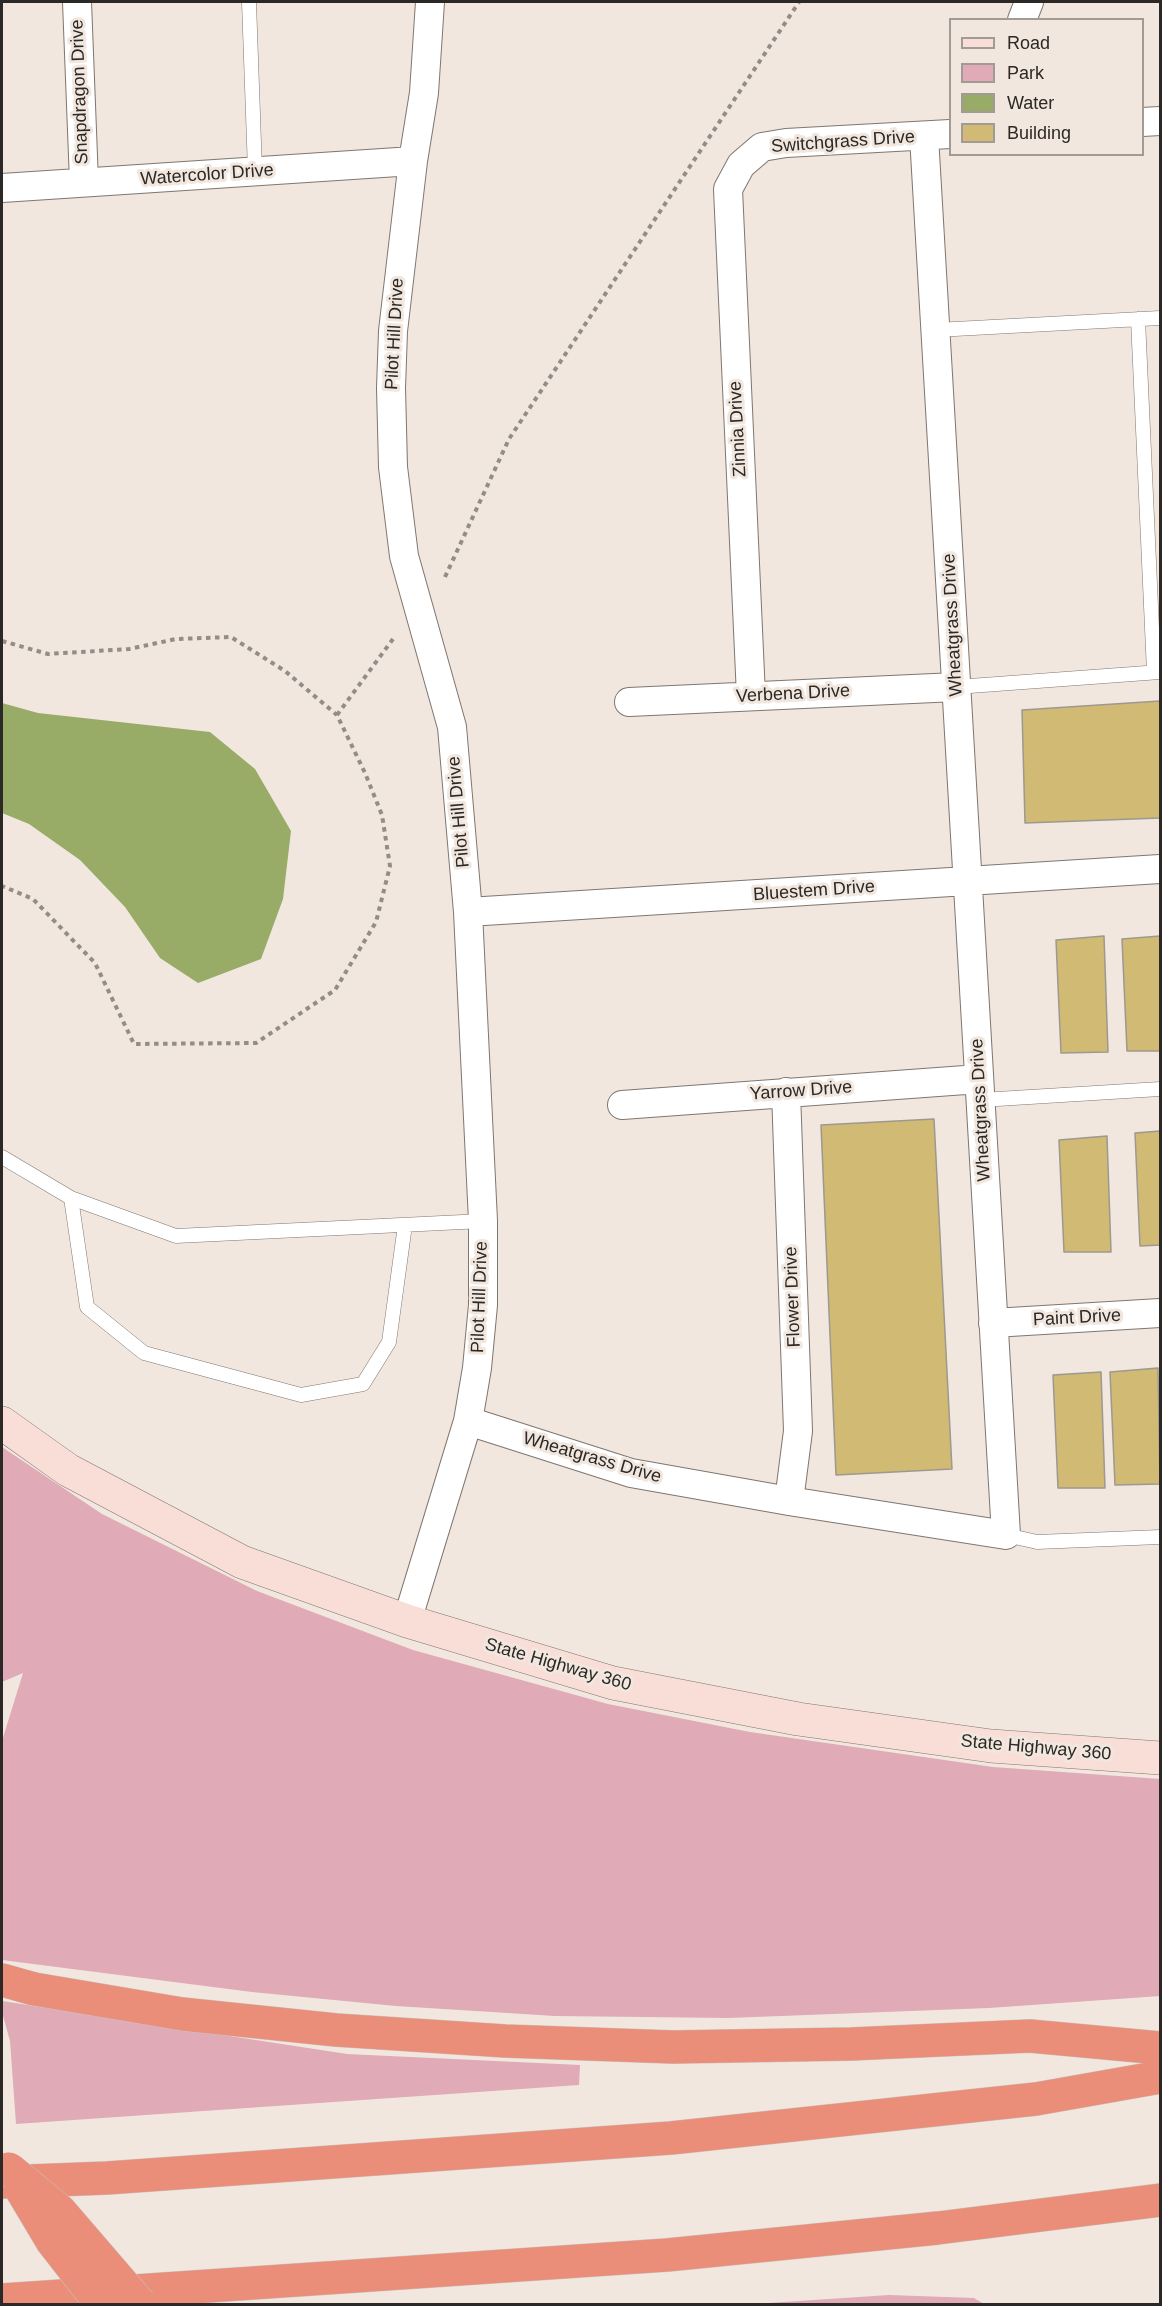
<!DOCTYPE html>
<style>
body{margin:0}
#map{position:relative;width:1162px;height:2306px;overflow:hidden;background:#f1e7df;font-family:Arial,sans-serif}
canvas{display:block}
.frame{position:absolute;inset:0;border:3px solid #2b2825;pointer-events:none}
.legend{position:absolute;left:949px;top:18px;width:195px;height:138px;box-sizing:border-box;background:#f1e7df;border:2px solid #a29b95;margin:0;padding:8px 10px;list-style:none;font-size:18px;color:#2b2825}
.legend li{display:flex;align-items:center;gap:12px;height:30px}
.legend b{width:30px;border:2px solid #a29b95}
</style>
<div id="map">
<canvas width="1162" height="2306"></canvas>
<div class="frame"></div>
<ul class="legend">
<li><b style="height:8px;background:#f9ddd7"></b>Road</li>
<li><b style="height:16px;background:#e0aab6"></b>Park</li>
<li><b style="height:16px;background:#98ac68"></b>Water</li>
<li><b style="height:16px;background:#d0ba74"></b>Building</li>
</ul>
</div>
<script>
const c = document.querySelector('canvas').getContext('2d');
c.lineJoin = 'round';
function paint(path, color) { c.fillStyle = color; c.fill(path, 'evenodd'); }
const toPath = rows => new Path2D(rows.map(r => 'M' + r).join(''));
function stroke(path, color, width, dash) { c.strokeStyle = color; c.lineWidth = width; c.lineCap = dash ? 'butt' : 'round'; c.setLineDash(dash || []); c.stroke(path); }
function drawText(font, color, halo, rows, align = 'center') {
  c.font = font + ' Arial,sans-serif'; c.lineWidth = 6; c.setLineDash([]); c.textBaseline = 'middle'; c.strokeStyle = halo; c.fillStyle = color; for (const [text, x, y, turn = 0] of rows) {
    c.save(); c.translate(x, y); c.rotate((+turn || 0) * Math.PI / 180); c.textAlign = isNaN(turn) ? turn : align; if (halo) c.strokeText(text, 0, 0); c.fillText(text, 0, 0); c.restore();
  }
}
const green = toPath([
 [2,1447,102,1514,257,1591,413,1650,608,1704,750,1732,993,1767,1160,1779,1160,1996,989,2008,729,2018,555,2016,396,2006,252,1992,2,1960,2,1741,23,1673,2,1682],
 [2,2001,347,2054,580,2065,579,2085,16,2124,10,2041,2,2012],
 [889,2295,974,2298,984,2304,753,2304]
]);
const water = toPath([
 [2,703,38,713,210,732,255,769,291,831,283,899,261,959,198,983,160,958,125,907,80,860,29,824,2,813]
]);
const building = toPath([
 [1160,701,1160,818,1025,823,1022,710,1160,701],
 [1104,936,1108,1052,1061,1053,1056,940,1104,936],
 [1160,936,1160,1051,1127,1051,1122,939,1160,936],
 [934,1119,952,1469,836,1475,821,1125,934,1119],
 [1160,1131,1160,1245,1140,1246,1135,1133,1160,1131],
 [1107,1136,1111,1252,1064,1252,1059,1140,1107,1136],
 [1158,1368,1160,1484,1115,1485,1110,1372,1158,1368],
 [1101,1372,1105,1488,1058,1488,1053,1375,1101,1372]
]);
const path = toPath([
 [445,577,509,439,799,2],
 [2,641,48,654,129,649,176,639,231,637,285,671,337,715,365,773,382,815,390,866,376,922,335,990,256,1043,134,1044,95,963,33,899,2,886],
 [337,715,393,639]
]);
const service = toPath([
 [249,2,255,171],
 [1138,319,1154,672],
 [936,330,1160,318],
 [956,687,1160,672],
 [981,1100,1160,1089],
 [2,1157,71,1198,176,1236,483,1221],
 [71,1198,87,1307,144,1353,301,1395,363,1384,389,1342,405,1225],
 [1006,1535,1037,1542,1160,1537]
]);
const minor = toPath([
 [77,2,84,182],
 [1022,20,1029,2],
 [1142,122,1160,121],
 [2,188,413,161],
 [751,696,728,189,741,165,762,147,786,143,950,134],
 [629,702,956,687],
 [468,912,1160,869],
 [786,1092,798,1431,789,1501],
 [622,1105,979,1079],
 [993,1323,1160,1313],
 [468,1421,631,1473,789,1501,1006,1535,924,136],
 [407,1621,468,1421,477,1368,483,1305,483,1221,468,912,452,727,404,556,393,467,391,388,393,331,413,161,424,93,430,2]
]);
const secondary = toPath([
 [2,1423,68,1470,242,1562,407,1621,613,1683,798,1719,991,1746,1160,1758]
]);
const motorway = toPath([
 [2,1980,34,1989,182,2014,336,2030,505,2041,673,2047,851,2044,1030,2036,1160,2048],
 [3,2182,107,2178,671,2138,1036,2099,1160,2077],
 [2,2300,667,2255,938,2228,1160,2200]
]);
const motorwayBridge = toPath([
 [9,2169,60,2211,140,2304],
 [21,2189,52,2241,101,2304]
]);
const streetNames = [
 ["Snapdragon Drive",80,92,-92],
 ["Switchgrass Drive",843,142,-4],
 ["Watercolor Drive",207,175,-4],
 ["Pilot Hill Drive",395,334,-87],
 ["Zinnia Drive",738,429,-93],
 ["Wheatgrass Drive",953,625,-93],
 ["Verbena Drive",793,694,-3],
 ["Pilot Hill Drive",459,812,-95],
 ["Bluestem Drive",814,891,-4],
 ["Yarrow Drive",801,1091,-4],
 ["Wheatgrass Drive",981,1110,-93],
 ["Pilot Hill Drive",480,1297,-88],
 ["Flower Drive",793,1297,-92],
 ["Paint Drive",1077,1318,-3],
 ["Wheatgrass Drive",592,1458,16],
 ["State Highway 360",558,1665,16],
 ["State Highway 360",1036,1748,5]
];
paint(green, '#e0aab6');
paint(water, '#98ac68');
paint(building, '#d0ba74');
stroke(building, '#9d998f', 1.5);
stroke(service, '#7f766f', 15);
stroke(minor, '#7f766f', 30);
stroke(secondary, '#7f766f', 34);
stroke(motorway, '#c8c7c6', 34);
stroke(path, '#938d87', 4, [4.5, 4.5]);
stroke(service, '#fff', 14);
stroke(minor, '#fff', 28);
stroke(secondary, '#f9ddd7', 33);
stroke(motorway, '#ea8e79', 33);
stroke(motorwayBridge, '#c8c7c6', 34, []);
stroke(motorwayBridge, '#ea8e79', 33);
drawText('18px', '#2b2825', '#f1e7df', streetNames);
</script>
